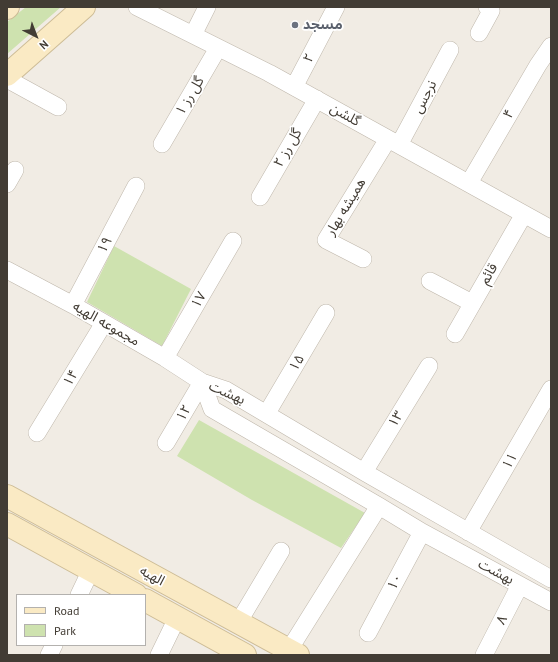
<!DOCTYPE html>
<meta charset="utf-8">
<style>
body{margin:0}
#map{position:relative;width:558px;height:662px;overflow:hidden;background:#f1ece4;font-family:"PT Sans",sans-serif}
canvas{display:block}
.frame{position:absolute;inset:0;border:8px solid #423c34;pointer-events:none}
.legend{position:absolute;left:16px;top:594px;width:130px;height:52px;box-sizing:border-box;background:#fff;border:1px solid #b3b1ae;margin:0;padding:5px 7px;list-style:none;font-size:12px;color:#423c34}
.legend li{display:flex;align-items:center;gap:8px;height:20px}
.legend b{width:20px;border:1px solid #b3b1ae}
.north{position:absolute;left:16px;top:16px;width:40px;height:40px;-webkit-text-stroke:3px #fff;paint-order:stroke;rotate:138deg;font-size:11px;font-weight:700;line-height:16px;text-align:center;color:#423c34}
.north::after{content:'';display:block;margin:auto;width:14px;height:18px;background:#423c34;clip-path:polygon(50% 0,100% 100%,50% 72%,0 100%)}
</style>
<div id="map">
<canvas width="558" height="662"></canvas>
<div class="frame"></div>
<ul class="legend">
<li><b style="height:5px;background:#faeac4"></b>Road</li>
<li><b style="height:11px;background:#cee2af"></b>Park</li>
</ul>
<div class="north">N</div>
</div>
<script>
const c = document.querySelector('canvas').getContext('2d');
c.lineJoin = 'round';
function paint(path, color) { c.fillStyle = color; c.fill(path, 'evenodd'); }
const toPath = rows => new Path2D(rows.map(r => 'M' + r).join(''));
function stroke(path, color, width, dash) { c.strokeStyle = color; c.lineWidth = width; c.lineCap = dash ? 'butt' : 'round'; c.setLineDash(dash || []); c.stroke(path); }
function drawText(font, color, halo, rows, align = 'center') {
  c.font = font + ' "PT Sans","Noto Sans Arabic",sans-serif'; c.lineWidth = 3.5; c.setLineDash([]); c.textBaseline = 'middle'; c.strokeStyle = halo; c.fillStyle = color; for (const [text, x, y, turn = 0] of rows) {
    c.save(); c.translate(x, y); c.rotate((+turn || 0) * Math.PI / 180); c.textAlign = isNaN(turn) ? turn : align; if (halo) c.strokeText(text, 0, 0); c.fillText(text, 0, 0); c.restore();
  }
}
const green = toPath([
 [26,7,61,7,7,54,7,22],
 [114,246,191,289,162,346,87,302],
 [199,420,365,513,341,548,252,500,177,456]
]);
const street = toPath([
 [137,7,269,73,551,229],
 [479,33,491,11,487,7],
 [193,35,207,7],
 [7,79,58,107],
 [294,87,336,7],
 [162,144,218,48],
 [399,145,450,50],
 [469,183,538,65,551,46],
 [7,184,15,170],
 [260,197,317,99],
 [363,259,326,240,388,139],
 [7,270,73,305,165,358,202,382,226,390,364,472,551,579],
 [430,281,472,303],
 [73,305,136,186],
 [455,334,524,214],
 [165,358,233,241],
 [202,382,212,409,379,506,422,532,551,602],
 [267,413,326,313],
 [37,433,104,323],
 [166,443,202,382],
 [364,472,429,366],
 [468,532,551,389],
 [79,595,91,570],
 [238,623,281,551],
 [368,633,422,532],
 [289,650,379,506],
 [49,655,54,645],
 [159,655,177,618],
 [484,655,520,585]
]);
const secondary = toPath([
 [7,8,8,7],
 [7,75,84,7],
 [7,496,298,655],
 [7,524,136,595],
 [145,600,245,655]
]);
const markers = [
 [295,25,4,"#6b7280"]
];
const worshipNames = [
 ["مسجد",303,25]
];
const streetNames = [
 ["۲",309,58,-63],
 ["گل رز ۱",190,96,-59],
 ["نرجس",425,97,-62],
 ["۴",509,114,-60],
 ["گلشن",345,115,29],
 ["گل رز ۲",288,148,-60],
 ["همیشه بهار",346,207,-59],
 ["۱۹",105,245,-62],
 ["قائم",489,274,-60],
 ["۱۷",199,300,-60],
 ["مجموعه الهیه",106,324,30],
 ["۱۵",297,363,-59],
 ["۱۴",71,378,-59],
 ["بهشت",227,393,24],
 ["۱۲",184,413,-60],
 ["۱۳",396,419,-58],
 ["۱۱",510,461,-60],
 ["بهشت",496,572,28],
 ["الهیه",152,576,29],
 ["۱۰",395,582,-62],
 ["۸",502,620,-63]
];
paint(green, '#cee2af');
stroke(street, '#beb6aa', 18);
stroke(secondary, '#cdbc96', 24);
stroke(street, '#fff', 17);
stroke(secondary, '#faeac4', 22);
for (const [x, y, r, color] of markers) { const dot = new Path2D(); dot.arc(x, y, r, 0, 2 * Math.PI); c.fillStyle = color; c.fill(dot); stroke(dot, '#fff', 1.5); }
drawText('bold 14px', '#5b616d', '#fff', worshipNames, 'left');
drawText('14px', '#423c34', '#fff', streetNames);
</script>
